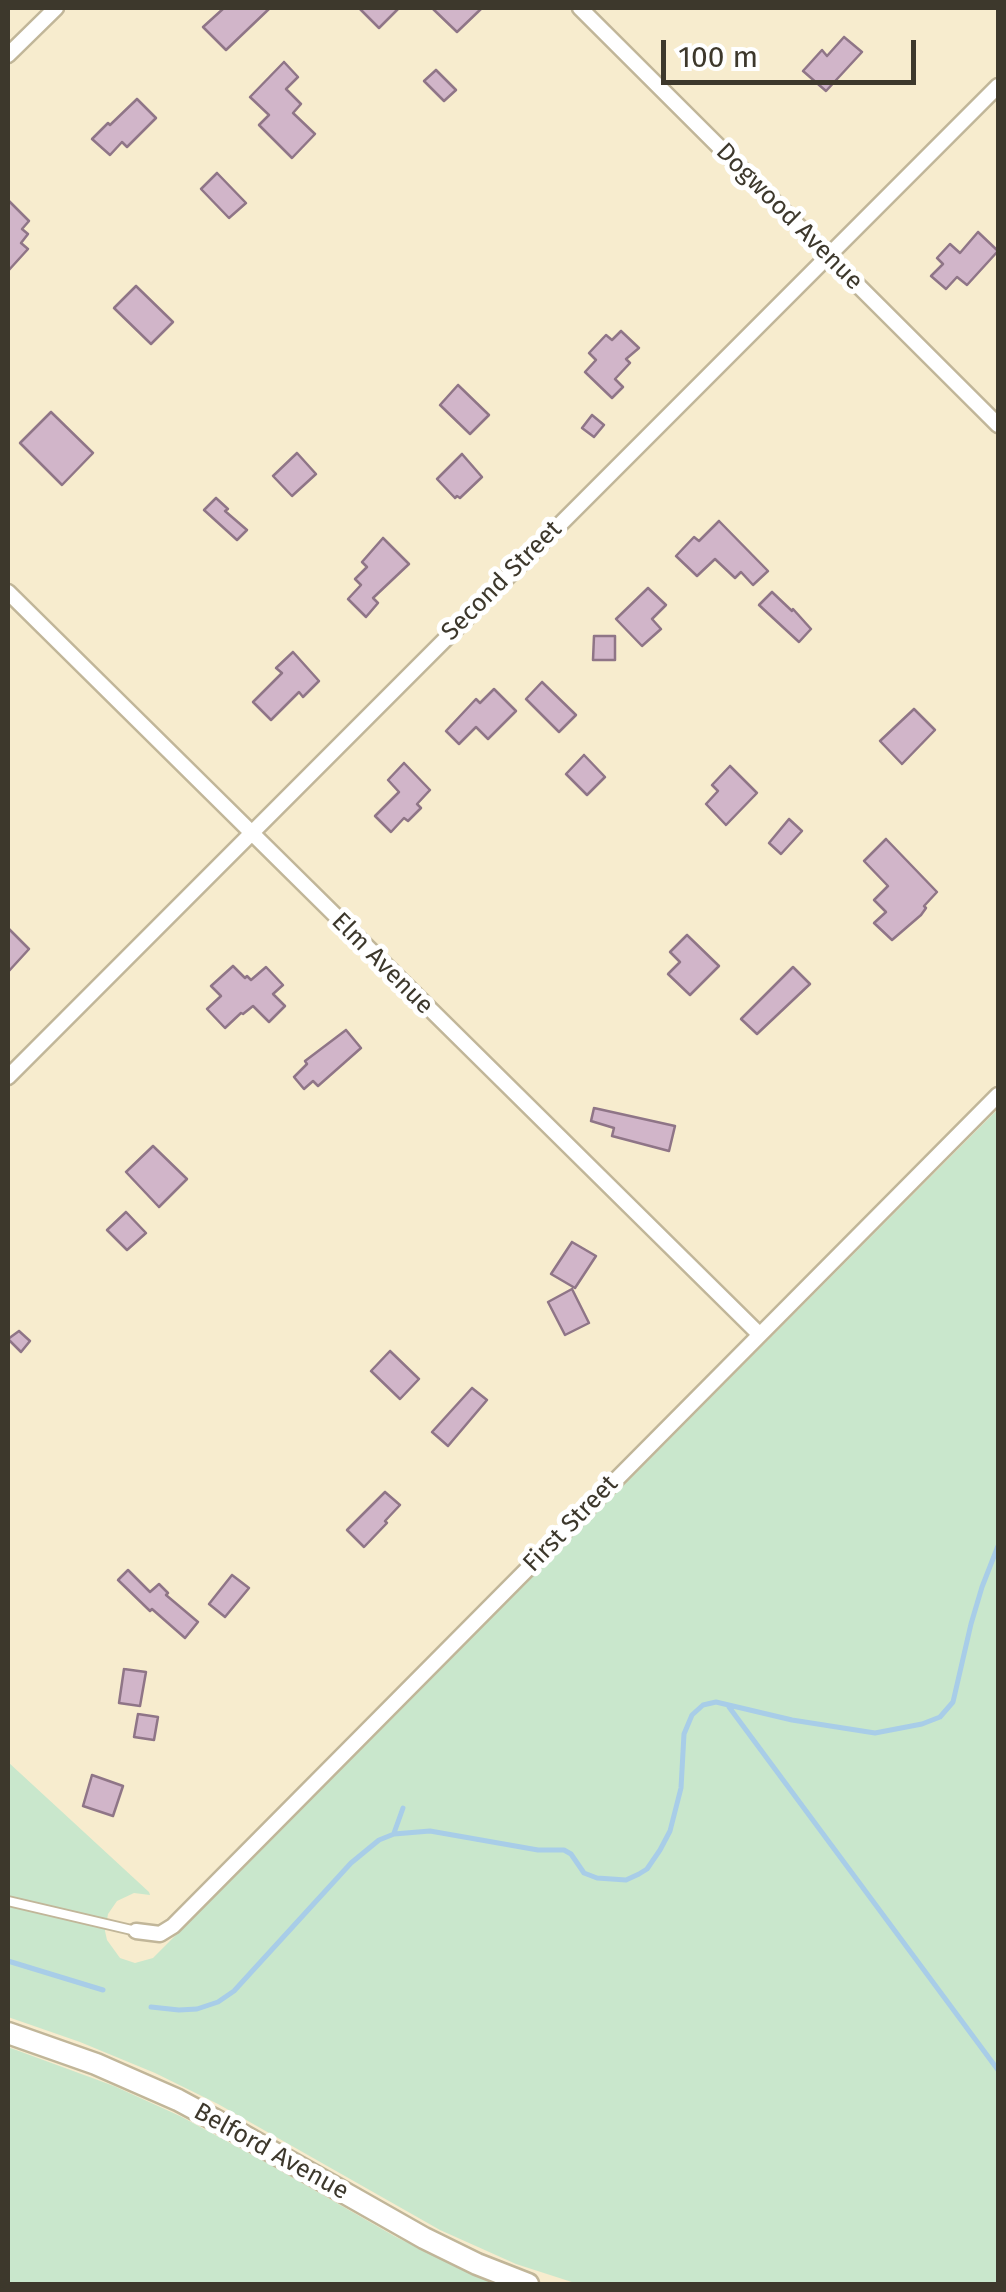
<!DOCTYPE html>
<style>
body{margin:0}
#map{position:relative;width:1006px;height:2292px;overflow:hidden;background:#f7ecce;font-family:"Fira Sans",sans-serif}
canvas{display:block}
.frame{position:absolute;inset:0;border:10px solid #3d382c;pointer-events:none}
.scale{position:absolute;left:661px;top:40px;width:255px;height:45px;box-sizing:border-box;border:5px solid #3d382c;border-top:0;padding-left:12px;font-size:30px;line-height:35px;white-space:nowrap;color:#3d382c;-webkit-text-stroke:8px #fff;paint-order:stroke}
</style>
<div id="map">
<canvas width="1006" height="2292"></canvas>
<div class="frame"></div>
<div class="scale">100 m</div>
</div>
<script>
const c = document.querySelector('canvas').getContext('2d');
c.lineJoin = 'round';
function paint(path, color) { c.fillStyle = color; c.fill(path, 'evenodd'); }
const toPath = rows => new Path2D(rows.map(r => 'M' + r).join(''));
function stroke(path, color, width, dash) { c.strokeStyle = color; c.lineWidth = width; c.lineCap = dash ? 'butt' : 'round'; c.setLineDash(dash || []); c.stroke(path); }
function drawText(font, color, halo, rows, align = 'center') {
  c.font = font + ' "Fira Sans",sans-serif'; c.lineWidth = 10; c.setLineDash([]); c.textBaseline = 'middle'; c.strokeStyle = halo; c.fillStyle = color; for (const [text, x, y, turn = 0] of rows) {
    c.save(); c.translate(x, y); c.rotate((+turn || 0) * Math.PI / 180); c.textAlign = isNaN(turn) ? turn : align; if (halo) c.strokeText(text, 0, 0); c.fillText(text, 0, 0); c.restore();
  }
}
const green = toPath([
 [998,1109,998,2284,578,2284,516,2264,440,2230,218,2104,155,2073,80,2042,8,2017,8,1762,149,1892,150,1895,134,1893,117,1901,108,1914,105,1931,107,1940,120,1958,135,1963,153,1958],
 [8,2047,114,2086,180,2116,260,2159,396,2237,495,2284,8,2284]
]);
const stream = toPath([
 [729,1707,998,2070],
 [394,1833,403,1808],
 [8,1961,103,1990],
 [151,2007,179,2010,197,2009,218,2002,234,1991,351,1863,379,1840,394,1834,430,1831,538,1850,564,1850,571,1854,584,1873,597,1878,626,1880,639,1874,647,1869,660,1850,670,1831,681,1788,684,1734,692,1715,703,1705,716,1702,792,1720,875,1733,922,1724,940,1717,953,1702,971,1624,982,1587,998,1546]
]);
const building = toPath([
 [224,8,270,8,226,50,203,27,224,8],
 [359,8,399,8,379,28,359,8],
 [432,8,482,8,457,32,432,8],
 [844,37,862,52,826,91,803,71,822,50,827,56,844,37],
 [284,62,298,77,286,89,301,104,293,113,315,134,292,158,259,125,269,115,250,97,284,62],
 [436,70,456,90,444,101,424,81,436,70],
 [137,99,156,118,127,147,122,142,110,155,92,139,108,123,110,125,137,99],
 [217,173,246,203,229,218,201,189,217,173],
 [8,200,29,221,22,229,28,234,21,243,28,249,8,271,8,200],
 [978,232,998,251,967,285,957,277,946,289,931,276,943,264,937,258,950,244,960,253,978,232],
 [136,286,173,322,151,344,114,308,136,286],
 [621,331,639,348,626,359,630,363,615,379,623,387,612,398,585,372,596,360,589,353,606,335,612,340,621,331],
 [458,385,489,415,470,434,440,405,458,385],
 [51,412,93,453,62,485,20,443,51,412],
 [592,415,604,425,594,437,582,428,592,415],
 [297,453,316,474,292,496,273,476,297,453],
 [462,454,482,477,460,498,457,496,455,498,437,479,462,454],
 [216,498,228,509,225,511,247,530,237,540,204,510,216,498],
 [719,521,768,571,753,585,741,572,735,578,715,559,697,576,676,556,694,537,699,541,719,521],
 [383,538,409,564,373,598,378,603,366,617,348,599,361,585,355,579,367,567,362,562,383,538],
 [648,588,666,605,652,619,661,629,642,646,616,619,648,588],
 [772,592,792,611,793,609,811,629,799,642,759,605,772,592],
 [594,636,615,636,615,660,593,660,594,636],
 [293,652,319,681,303,697,299,692,271,720,253,702,282,673,276,668,293,652],
 [542,682,576,715,559,732,526,699,542,682],
 [494,689,516,711,488,739,476,727,459,744,446,731,476,699,480,703,494,689],
 [914,709,935,730,902,764,880,741,914,709],
 [584,755,605,777,587,795,566,774,584,755],
 [404,763,430,790,417,804,421,808,408,821,404,818,391,832,375,816,399,792,388,780,404,763],
 [730,766,757,793,726,825,706,804,718,791,712,785,730,766],
 [789,819,802,831,781,854,769,843,789,819],
 [886,839,937,892,924,906,926,908,921,915,892,940,874,923,886,912,874,900,888,886,864,861,886,839],
 [8,928,29,949,8,972,8,928],
 [687,935,719,966,690,995,668,974,680,962,670,952,687,935],
 [233,966,245,978,247,976,251,980,266,967,283,985,273,994,285,1006,269,1022,253,1006,243,1014,241,1013,225,1028,207,1009,221,996,211,986,233,966],
 [793,967,810,984,757,1034,741,1019,793,967],
 [346,1030,361,1048,318,1086,313,1081,304,1089,294,1077,307,1064,305,1061,346,1030],
 [594,1108,675,1126,669,1151,612,1136,614,1128,591,1121,594,1108],
 [153,1146,187,1179,159,1207,126,1172,153,1146],
 [126,1212,146,1233,127,1250,107,1230,126,1212],
 [572,1242,596,1256,575,1288,551,1274,572,1242],
 [572,1289,589,1323,565,1335,548,1302,572,1289],
 [19,1331,30,1341,21,1352,8,1339,19,1331],
 [390,1351,419,1379,400,1399,371,1371,390,1351],
 [472,1388,487,1400,448,1446,432,1432,472,1388],
 [385,1492,400,1505,385,1521,387,1523,364,1547,347,1530,385,1492],
 [128,1570,150,1592,159,1584,168,1593,166,1595,198,1622,185,1638,152,1609,150,1611,118,1580,128,1570],
 [232,1575,249,1588,225,1617,209,1604,232,1575],
 [124,1669,146,1672,140,1706,119,1703,124,1669],
 [138,1714,158,1717,154,1740,134,1737,138,1714],
 [92,1775,123,1786,113,1816,83,1806,92,1775]
]);
const service = toPath([
 [8,1901,136,1931]
]);
const minor = toPath([
 [580,8,998,425],
 [8,55,56,8],
 [8,592,759,1334],
 [8,1077,998,86],
 [136,1931,160,1934,173,1926,998,1095]
]);
const secondary = toPath([
 [8,2033,96,2064,178,2100,232,2129,424,2238,477,2264,528,2284]
]);
const streetNames = [
 ["Dogwood Avenue",789,217,45],
 ["Second Street",502,581,-45],
 ["Elm Avenue",382,964,45],
 ["First Street",571,1524,-46],
 ["Belford Avenue",271,2152,29]
];
paint(green, '#c9e7cc');
stroke(stream, '#a8cde8', 5);
paint(building, '#d1b5c9');
stroke(building, '#8f7587', 2.5);
stroke(service, '#c1b699', 12);
stroke(minor, '#c1b699', 19);
stroke(secondary, '#c1b699', 25);
stroke(service, '#fff', 8);
stroke(minor, '#fff', 14);
stroke(secondary, '#fff', 20);
drawText('25px', '#3d382c', '#fff', streetNames);
</script>
